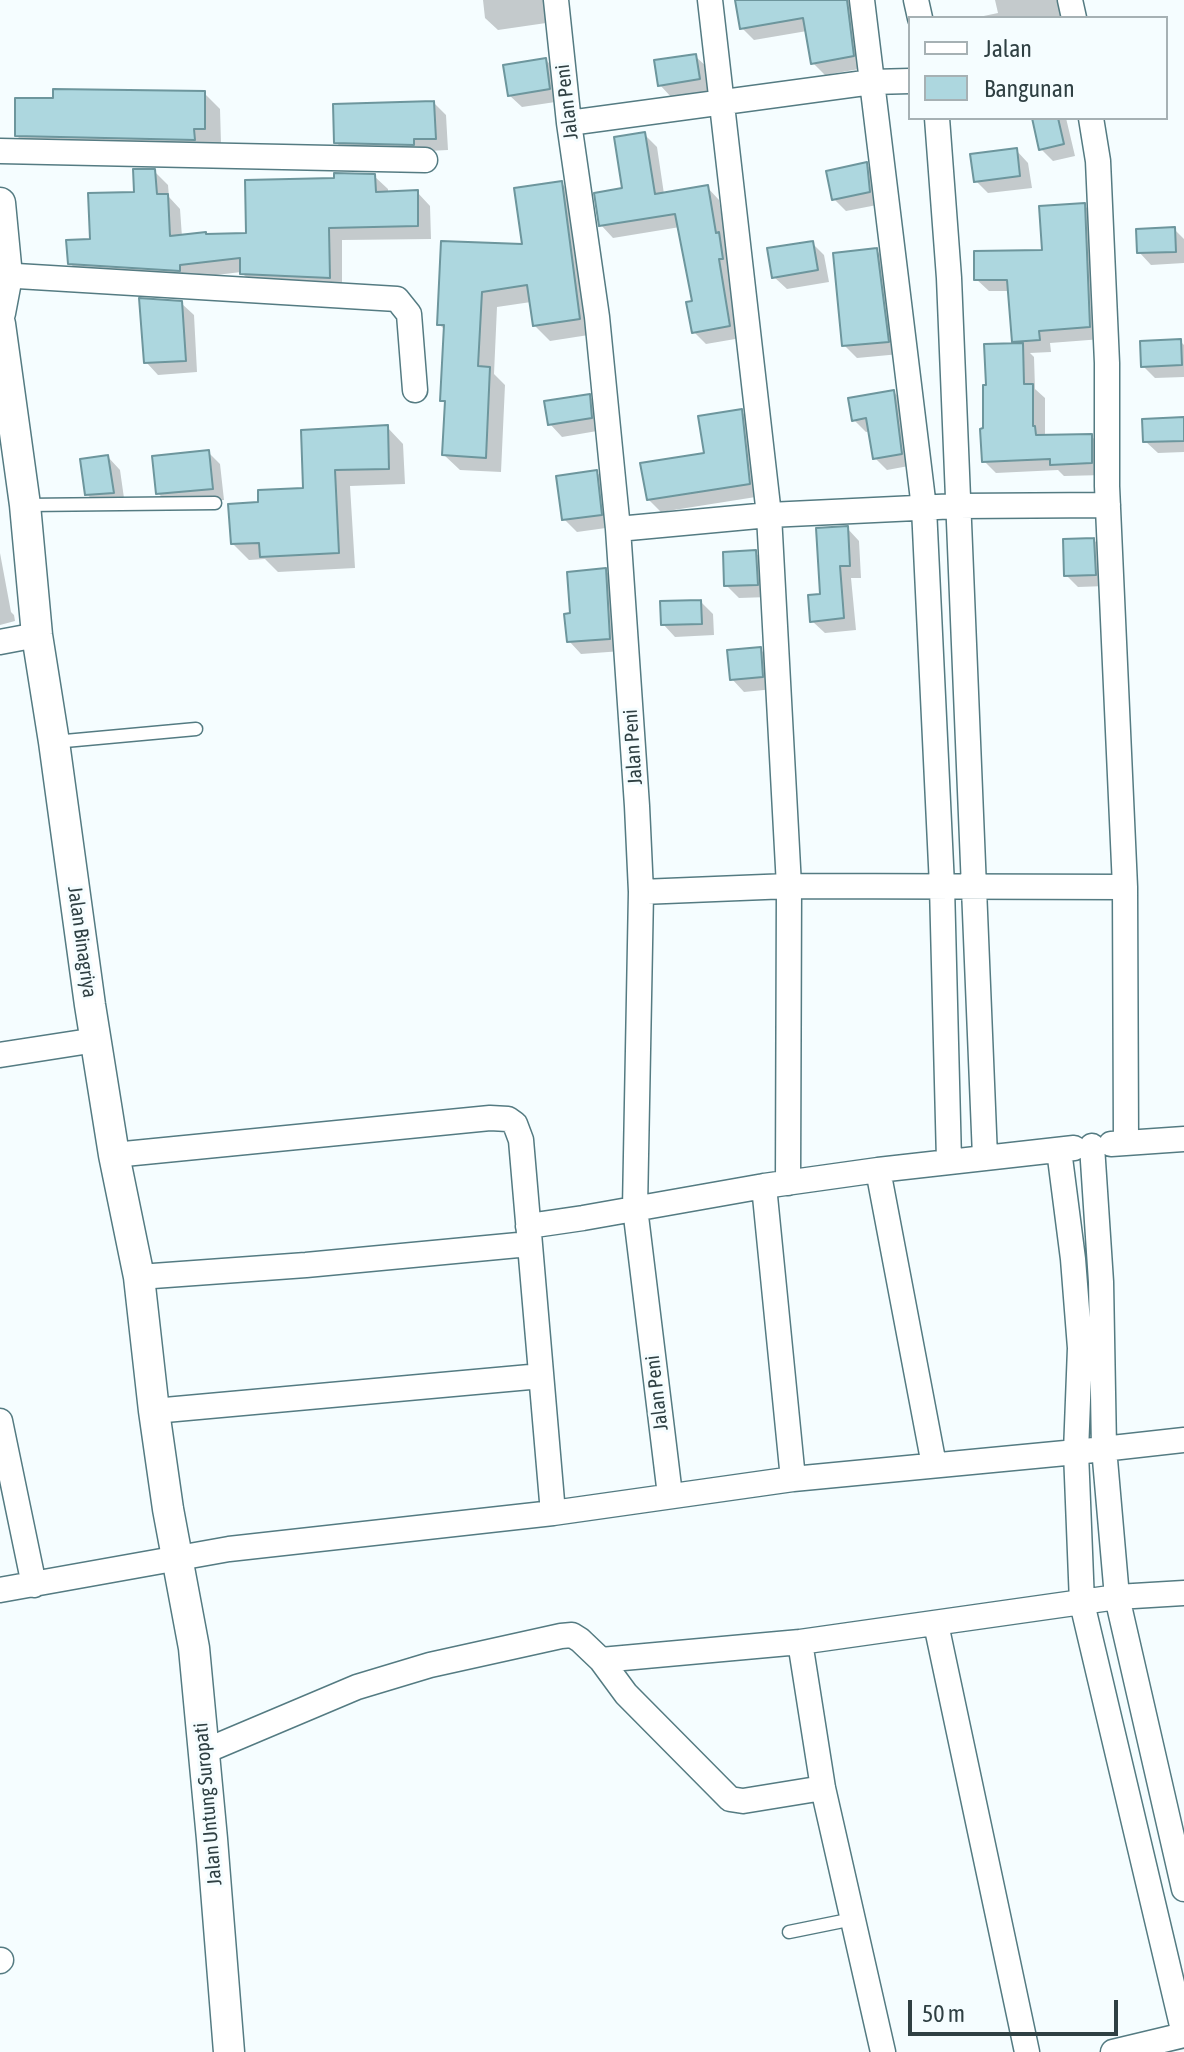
<!DOCTYPE html>
<style>
body{margin:0}
#map{position:relative;width:1184px;height:2052px;overflow:hidden;background:#f5fdff;font-family:"Asap Condensed",sans-serif}
canvas{display:block}
.legend{position:absolute;left:908px;top:16px;width:260px;height:104px;box-sizing:border-box;background:#f5fdff;border:2px solid #a6b1b4;margin:0;padding:10px 14px;list-style:none;font-size:24px;color:#2f4043}
.legend li{display:flex;align-items:center;gap:16px;height:40px}
.legend b{width:40px;border:2px solid #a6b1b4}
.scale{position:absolute;left:908px;top:2000px;width:210px;height:36px;box-sizing:border-box;border:4px solid #2f4043;border-top:0;padding-left:10px;font-size:24px;line-height:28px;white-space:nowrap;color:#2f4043;-webkit-text-stroke:6px #f5fdff;paint-order:stroke}
</style>
<div id="map">
<canvas width="1184" height="2052"></canvas>
<ul class="legend">
<li><b style="height:10px;background:#fff"></b>Jalan</li>
<li><b style="height:22px;background:#add7df"></b>Bangunan</li>
</ul>
<div class="scale">50 m</div>
</div>
<script>
const c = document.querySelector('canvas').getContext('2d');
c.lineJoin = 'round';
function paint(path, color) { c.fillStyle = color; c.fill(path, 'evenodd'); }
const toPath = rows => new Path2D(rows.map(r => 'M' + r).join(''));
function stroke(path, color, width, dash) { c.strokeStyle = color; c.lineWidth = width; c.lineCap = dash ? 'butt' : 'round'; c.setLineDash(dash || []); c.stroke(path); }
function drawText(font, color, halo, rows, align = 'center') {
  c.font = font + ' "Asap Condensed",sans-serif'; c.lineWidth = 6; c.setLineDash([]); c.textBaseline = 'middle'; c.strokeStyle = halo; c.fillStyle = color; for (const [text, x, y, turn = 0] of rows) {
    c.save(); c.translate(x, y); c.rotate((+turn || 0) * Math.PI / 180); c.textAlign = isNaN(turn) ? turn : align; if (halo) c.strokeText(text, 0, 0); c.fillText(text, 0, 0); c.restore();
  }
}
const shadow = toPath([
 [483,0,550,0,553,22,498,30,485,18],
 [740,0,864,0,865,68,825,75,813,63,807,31,754,40,742,28],
 [995,0,1072,0,1069,18,974,18,998,13],
 [695,56,708,68,711,91,672,98,660,85],
 [546,60,558,72,562,101,522,107,509,95],
 [204,93,220,109,221,144,33,152,17,136],
 [434,103,446,115,448,150,348,155,336,142],
 [1034,118,1066,118,1075,156,1053,161,1041,149],
 [644,134,657,147,664,194,707,187,719,200,741,338,706,344,694,332,694,303,680,227,613,238,601,225,624,190],
 [1016,150,1028,163,1032,188,988,193,976,181],
 [866,164,878,177,882,204,846,211,834,199],
 [154,171,168,185,169,197,180,209,182,237,248,235,336,180,374,176,388,189,388,193,417,192,430,206,431,239,342,240,342,290,256,287,241,272,192,278,83,277,70,263,136,194],
 [561,183,577,198,595,334,550,341,534,325,531,302,497,307,494,374,505,385,501,472,460,470,444,455,446,405,442,400,446,331,439,324,525,246],
 [1084,205,1096,217,1102,339,1050,343,1051,352,1030,353,1034,357,1035,389,1045,398,1045,437,1091,436,1104,448,1104,475,1064,476,1058,470,996,473,984,461,988,386,1018,345,1013,341,1010,291,989,291,976,279,1044,252],
 [1174,229,1184,239,1184,263,1151,265,1139,252],
 [812,243,824,255,829,282,787,289,774,277],
 [876,250,889,263,900,354,857,358,844,345],
 [181,303,194,315,197,372,158,375,146,362],
 [1180,341,1184,345,1184,377,1155,378,1143,366],
 [894,392,906,405,914,465,887,470,875,458,871,431,866,432,854,420],
 [589,396,601,408,603,430,562,437,550,424],
 [741,411,753,423,762,496,661,512,648,499,706,454],
 [1184,419,1184,452,1158,453,1145,441],
 [387,427,403,444,405,484,350,486,355,568,278,572,265,559,249,560,233,544],
 [208,452,220,464,224,500,170,506,158,493],
 [108,457,120,470,125,505,99,507,87,494],
 [596,472,609,484,613,527,577,532,564,519],
 [847,528,859,541,861,578,851,578,856,630,825,633,812,621],
 [1094,540,1106,552,1107,586,1078,587,1066,575],
 [755,552,767,565,769,597,739,598,726,585],
 [0,553,11,612,14,615,15,621,0,625],
 [605,570,617,583,622,651,581,654,569,641,573,615],
 [701,602,713,614,714,635,675,637,663,624],
 [760,649,772,661,774,689,744,692,732,679]
]);
const building = toPath([
 [735,0,847,0,854,56,811,64,803,18,740,29,735,0],
 [696,54,700,79,658,86,654,60,696,54],
 [546,58,550,89,508,96,503,65,546,58],
 [53,89,205,91,205,129,194,129,195,140,15,136,15,98,53,98,53,89],
 [434,101,436,139,414,139,414,145,334,143,333,104,434,101],
 [1032,118,1058,118,1064,144,1039,150,1032,118],
 [645,132,655,194,708,185,716,233,719,232,723,259,719,259,730,326,692,333,686,302,692,301,675,214,599,226,594,193,622,188,614,137,645,132],
 [1017,148,1020,176,974,182,970,154,1017,148],
 [867,162,870,192,832,200,826,171,867,162],
 [133,169,155,169,157,194,168,194,170,236,206,232,206,234,246,233,245,180,334,178,334,173,375,174,376,192,418,190,418,226,329,228,330,278,240,274,240,258,180,265,180,271,68,264,66,240,90,239,88,193,134,192,133,169],
 [562,181,580,319,533,326,527,285,482,292,478,366,490,367,486,458,442,455,445,401,440,401,444,325,437,325,441,241,522,244,514,188,562,181],
 [1085,203,1090,327,1039,331,1040,340,1012,342,1007,280,974,280,974,251,1042,250,1039,206,1085,203],
 [1175,227,1176,252,1137,253,1136,229,1175,227],
 [813,241,818,270,772,278,767,248,813,241],
 [877,248,889,342,842,346,833,253,877,248],
 [139,298,182,301,186,361,144,363,139,298],
 [1181,339,1182,365,1141,367,1140,341,1181,339],
 [1023,343,1024,384,1033,384,1033,426,1035,426,1036,435,1092,434,1092,463,1050,465,1050,459,982,462,980,429,983,428,983,385,986,385,984,344,1023,343],
 [894,390,902,454,873,459,866,418,852,421,848,398,894,390],
 [590,394,592,418,548,425,544,401,590,394],
 [742,409,750,484,647,500,640,463,704,453,698,416,742,409],
 [1184,417,1184,441,1143,442,1142,419,1184,417],
 [388,425,389,469,335,470,339,553,260,557,259,543,231,544,228,504,258,502,258,490,303,488,301,430,388,425],
 [209,450,213,489,156,494,152,456,209,450],
 [108,455,114,493,85,495,80,459,108,455],
 [597,470,602,515,562,520,556,476,597,470],
 [848,526,850,566,840,566,844,618,810,622,808,595,820,594,816,528,848,526],
 [1094,538,1096,575,1064,576,1063,539,1094,538],
 [756,550,758,585,724,586,723,552,756,550],
 [606,568,610,639,567,642,564,614,570,613,567,572,606,568],
 [701,600,702,624,661,625,660,601,701,600],
 [761,647,763,677,730,680,727,650,761,647]
]);
const service = toPath([
 [26,505,215,503],
 [54,742,196,729],
 [789,1932,853,1919]
]);
const minor = toPath([
 [556,0,569,123,597,317,618,529,637,806,641,892,635,1208,670,1495],
 [710,0,769,515,789,886,788,1183],
 [862,0,924,508,942,886,949,1161],
 [916,0,920,18],
 [1070,0,1074,18],
 [937,118,949,278,985,1157],
 [1091,118,1098,161,1107,363,1107,486,1125,887,1126,1143],
 [569,123,872,82,910,81],
 [0,151,425,160],
 [0,275,397,299,409,314,415,390],
 [618,529,769,515,958,506,1108,505],
 [0,642,37,635],
 [641,892,789,886,1125,887],
 [0,1055,96,1040],
 [1111,1144,1184,1139],
 [1092,1146,1101,1282,1104,1448,1117,1597,1184,1889],
 [1059,1150,1073,1259,1080,1348,1076,1452,1082,1603,1184,2034],
 [114,1155,490,1118,508,1119,515,1124,521,1140,553,1513],
 [878,1170,934,1465],
 [764,1186,793,1479],
 [528,1226,583,1218,764,1186,878,1170,1074,1148],
 [139,1277,306,1265,529,1244],
 [154,1411,541,1376],
 [0,1421,34,1585],
 [0,1590,229,1549,553,1513,793,1479,1076,1452,1184,1440],
 [936,1624,1027,2052],
 [800,1642,823,1788,883,2052],
 [601,1660,626,1694,730,1799,743,1801,823,1788],
 [203,1752,357,1687,430,1665,561,1636,572,1635,580,1640,601,1660,800,1642,1117,1597,1184,1593],
 [0,1961,1,1960],
 [1113,2052,1184,2035]
]);
const tertiary = toPath([
 [0,203,7,276,0,313],
 [0,324,25,505,37,635,54,742,90,1005,114,1155,139,1277,154,1411,168,1509,194,1648,212,1839,229,2052]
]);
const streetNames = [
 ["Jalan Peni",567,102,-97],
 ["Jalan Peni",633,747,-94],
 ["Jalan Binagriya",82,942,82],
 ["Jalan Peni",657,1393,-97],
 ["Jalan Untung Suropati",208,1804,-95]
];
paint(shadow, '#0003');
paint(building, '#add7df');
stroke(building, '#6d969d', 2);
stroke(service, '#547b82', 15);
stroke(minor, '#547b82', 27);
stroke(tertiary, '#547b82', 33);
stroke(service, '#fff', 12);
stroke(minor, '#fff', 24);
stroke(tertiary, '#fff', 30);
drawText('20px', '#2f4043', '#f5fdff', streetNames);
</script>
